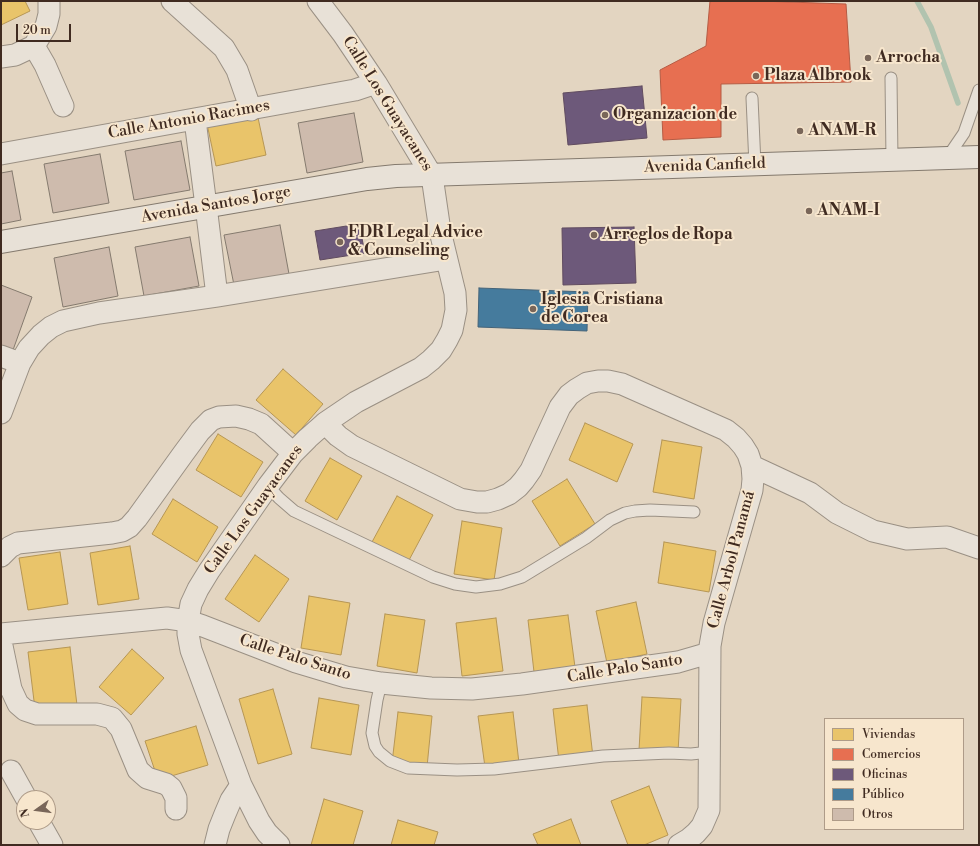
<!DOCTYPE html>
<meta charset="utf-8">
<style>
body{margin:0}
#map{position:relative;width:980px;height:846px;overflow:hidden;background:#e3d5c1;font-family:"Libre Bodoni",serif}
canvas{display:block}
.frame{position:absolute;inset:0;border:2px solid #402b21;pointer-events:none}
.legend{position:absolute;left:824px;top:718px;width:140px;height:112px;box-sizing:border-box;background:#f7e6cd;border:1px solid #ae9b88;margin:0;padding:5px 7px;list-style:none;font-size:12px;color:#402b21}
.legend li{display:flex;align-items:center;gap:8px;height:20px}
.legend b{width:20px;border:1px solid #ae9b88}
.north{position:absolute;left:16px;top:790px;width:40px;height:40px;box-sizing:border-box;background:#f7e6cd;border:1px solid #ae9b88;border-radius:50%;rotate:256deg;font-size:11px;font-weight:700;line-height:16px;text-align:center;color:#402b21}
.north::after{content:'';display:block;margin:auto;width:14px;height:18px;background:#796659;clip-path:polygon(50% 0,100% 100%,50% 72%,0 100%)}
.scale{position:absolute;left:16px;top:24px;width:55px;height:18px;box-sizing:border-box;border:2px solid #402b21;border-top:0;padding-left:5px;font-size:12px;line-height:14px;white-space:nowrap;color:#402b21;-webkit-text-stroke:3px #f7e6cd;paint-order:stroke}
</style>
<div id="map">
<canvas width="980" height="846"></canvas>
<div class="frame"></div>
<ul class="legend">
<li><b style="height:11px;background:#e9c46a"></b>Viviendas</li>
<li><b style="height:11px;background:#e76f51"></b>Comercios</li>
<li><b style="height:11px;background:#6d597a"></b>Oficinas</li>
<li><b style="height:11px;background:#457b9d"></b>Público</li>
<li><b style="height:11px;background:#cebbad"></b>Otros</li>
</ul>
<div class="north">N</div>
<div class="scale">20 m</div>
</div>
<script>
const c = document.querySelector('canvas').getContext('2d');
c.lineJoin = 'round';
function paint(path, color) { c.fillStyle = color; c.fill(path, 'evenodd'); }
const toPath = rows => new Path2D(rows.map(r => 'M' + r).join(''));
function stroke(path, color, width, dash) { c.strokeStyle = color; c.lineWidth = width; c.lineCap = dash ? 'butt' : 'round'; c.setLineDash(dash || []); c.stroke(path); }
function drawText(font, color, halo, rows, align = 'center') {
  c.font = font + ' "Libre Bodoni",serif'; c.lineWidth = 4; c.setLineDash([]); c.textBaseline = 'middle'; c.strokeStyle = halo; c.fillStyle = color; for (const [text, x, y, turn = 0] of rows) {
    c.save(); c.translate(x, y); c.rotate((+turn || 0) * Math.PI / 180); c.textAlign = isNaN(turn) ? turn : align; if (halo) c.strokeText(text, 0, 0); c.fillText(text, 0, 0); c.restore();
  }
}
const homes = toPath([
 [1,1,25,1,30,11,1,25,1,1],
 [257,113,266,155,216,166,207,124,257,113],
 [283,369,323,404,296,435,256,400,283,369],
 [585,423,633,444,617,482,569,460,585,423],
 [218,434,263,462,241,497,196,470,218,434],
 [662,440,702,447,694,499,653,492,662,440],
 [330,458,362,476,337,520,305,501,330,458],
 [567,479,595,524,560,546,532,501,567,479],
 [397,496,433,515,408,562,372,542,397,496],
 [173,499,218,527,197,562,152,534,173,499],
 [462,521,502,528,494,580,454,574,462,521],
 [664,542,716,551,709,592,658,583,664,542],
 [130,546,139,599,98,605,90,553,130,546],
 [60,552,68,604,28,610,19,558,60,552],
 [255,555,289,579,259,622,225,599,255,555],
 [309,596,350,603,341,655,301,648,309,596],
 [636,602,647,654,607,663,596,611,636,602],
 [385,614,425,620,417,673,377,666,385,614],
 [568,615,575,667,534,672,528,620,568,615],
 [496,618,503,671,462,676,456,623,496,618],
 [70,647,77,705,35,709,28,652,70,647],
 [132,649,164,678,131,715,99,687,132,649],
 [273,689,292,754,258,764,239,699,273,689],
 [642,697,681,699,678,752,639,750,642,697],
 [319,698,359,705,351,755,311,748,319,698],
 [587,705,593,757,559,761,553,709,587,705],
 [398,712,432,716,427,767,392,763,398,712],
 [513,712,519,763,485,767,478,716,513,712],
 [196,726,208,765,158,780,145,741,196,726],
 [649,786,668,835,644,845,628,845,611,801,649,786],
 [324,799,363,811,353,845,311,845,324,799],
 [571,819,581,845,538,845,533,834,571,819],
 [398,820,438,832,434,845,391,845,398,820]
]);
const shops = toPath([
 [710,1,760,1,846,4,851,82,721,84,721,137,663,140,660,70,706,46,710,1]
]);
const offices = toPath([
 [642,86,647,138,568,145,563,93,642,86],
 [359,224,365,253,320,260,315,231,359,224],
 [634,227,636,283,563,285,562,228,634,227]
]);
const public = toPath([
 [479,288,588,292,587,331,478,327,479,288]
]);
const stream = toPath([
 [917,1,931,27,958,103]
]);
const building = toPath([
 [354,113,363,162,307,173,298,123,354,113],
 [181,141,190,190,134,200,125,151,181,141],
 [100,154,109,203,53,213,44,164,100,154],
 [12,171,21,220,1,224,1,173,12,171],
 [280,225,289,274,234,285,224,235,280,225],
 [190,237,199,286,144,296,135,247,190,237],
 [109,247,118,296,63,307,54,258,109,247],
 [1,285,32,297,13,350,1,346,1,285]
]);
const service = toPath([
 [891,78,892,160],
 [752,98,755,165],
 [947,158,964,133,979,90],
 [268,486,279,498,294,511,433,577,455,584,476,587,500,584,522,577,586,538,610,520,625,513,635,511,650,510,694,512],
 [381,683,377,700,372,733,375,746,379,752,390,761,408,768,457,770,494,769,603,756,669,753,691,754,710,752]
]);
const minor = toPath([
 [172,1,224,48,237,70,251,110],
 [34,46,45,65,63,106],
 [1,57,15,55,34,46,46,26,49,14,49,1],
 [195,120,206,206,217,296],
 [1,154,355,90,376,83],
 [1,356,20,363],
 [1,413,20,363,29,348,41,335,51,327,63,321,99,313,217,296,446,259],
 [325,423,338,436,352,446,460,499,477,502,487,502,498,499,509,494,518,487,524,480,531,470,560,407,569,395,577,389,587,383,598,381,608,381,622,384,726,430,736,438,743,446,748,454,752,466,753,479,752,490,714,623,710,646,709,810,702,826,696,833,689,839,679,845],
 [752,466,810,493,837,513,873,531,907,539,947,537,979,548],
 [1,556,10,547,18,543,112,533,122,531,129,527,137,518,183,454,200,431,211,420,219,417,236,416,249,419,261,424,293,453],
 [1,634,167,618,188,621,203,626,296,662,346,677,381,683,431,688,472,689,522,684,678,662,709,653],
 [1,641,11,689,18,704,25,710,37,714,97,714,112,718,121,729,138,770,147,778,166,784,171,788,176,798,176,809],
 [11,771,26,798],
 [39,822,52,845],
 [215,845,219,829,225,814,231,800,241,785],
 [279,845,267,833,259,821,241,785,191,650,188,634,188,621,191,604,198,589,209,571,268,486,293,453,308,438,325,423,356,402,421,368,431,360,441,350,447,340,452,330,456,310,455,293,440,231,432,176,376,83,343,34,318,1]
]);
const secondary = toPath([
 [1,242,367,179,396,176,979,157]
]);
const markers = [
 [868,58,4,"#796659"],
 [756,76,4,"#796659"],
 [605,115,4,"#796659"],
 [800,131,4,"#796659"],
 [809,211,4,"#796659"],
 [594,235,4,"#796659"],
 [340,242,4,"#796659"],
 [533,309,4,"#796659"]
];
const poiNames = [
 ["Arrocha",876,58],
 ["Plaza Albrook",764,76],
 ["Organizacion de",613,115],
 ["ANAM-R",808,131],
 ["ANAM-I",817,211],
 ["FDR Legal Advice",348,233],
 ["& Counseling",348,251],
 ["Arreglos de Ropa",602,235],
 ["Iglesia Cristiana",541,300],
 ["de Corea",541,318]
];
const streetNames = [
 ["Calle Los Guayacanes",387,104,58],
 ["Calle Antonio Racimes",189,120,-10],
 ["Avenida Canfield",705,166,-2],
 ["Avenida Santos Jorge",216,205,-10],
 ["Calle Los Guayacanes",254,510,-54],
 ["Calle Arbol Panamá",732,560,-75],
 ["Calle Palo Santo",295,658,18],
 ["Calle Palo Santo",625,669,-9]
];
paint(homes, '#e9c46a');
stroke(homes, '#b69654', 1);
paint(shops, '#e76f51');
stroke(shops, '#b55b43', 1);
paint(offices, '#6d597a');
stroke(offices, '#604b5f', 1);
paint(public, '#457b9d');
stroke(public, '#446378', 1);
stroke(stream, '#b1c3af', 5.5);
paint(building, '#cebbad');
stroke(building, '#847a6e', 1);
stroke(service, '#9a9084', 13);
stroke(minor, '#9a9084', 23);
stroke(secondary, '#847a6e', 24);
stroke(service, '#e8e1d7', 11);
stroke(minor, '#e8e1d7', 21);
stroke(secondary, '#e8e1d7', 22);
for (const [x, y, r, color] of markers) { const dot = new Path2D(); dot.arc(x, y, r, 0, 2 * Math.PI); c.fillStyle = color; c.fill(dot); stroke(dot, '#f7e6cd', 1.5); }
drawText('bold 16px', '#402b21', '#f7e6cd', poiNames, 'left');
drawText('16px', '#402b21', '#f7e6cd', streetNames);
</script>
